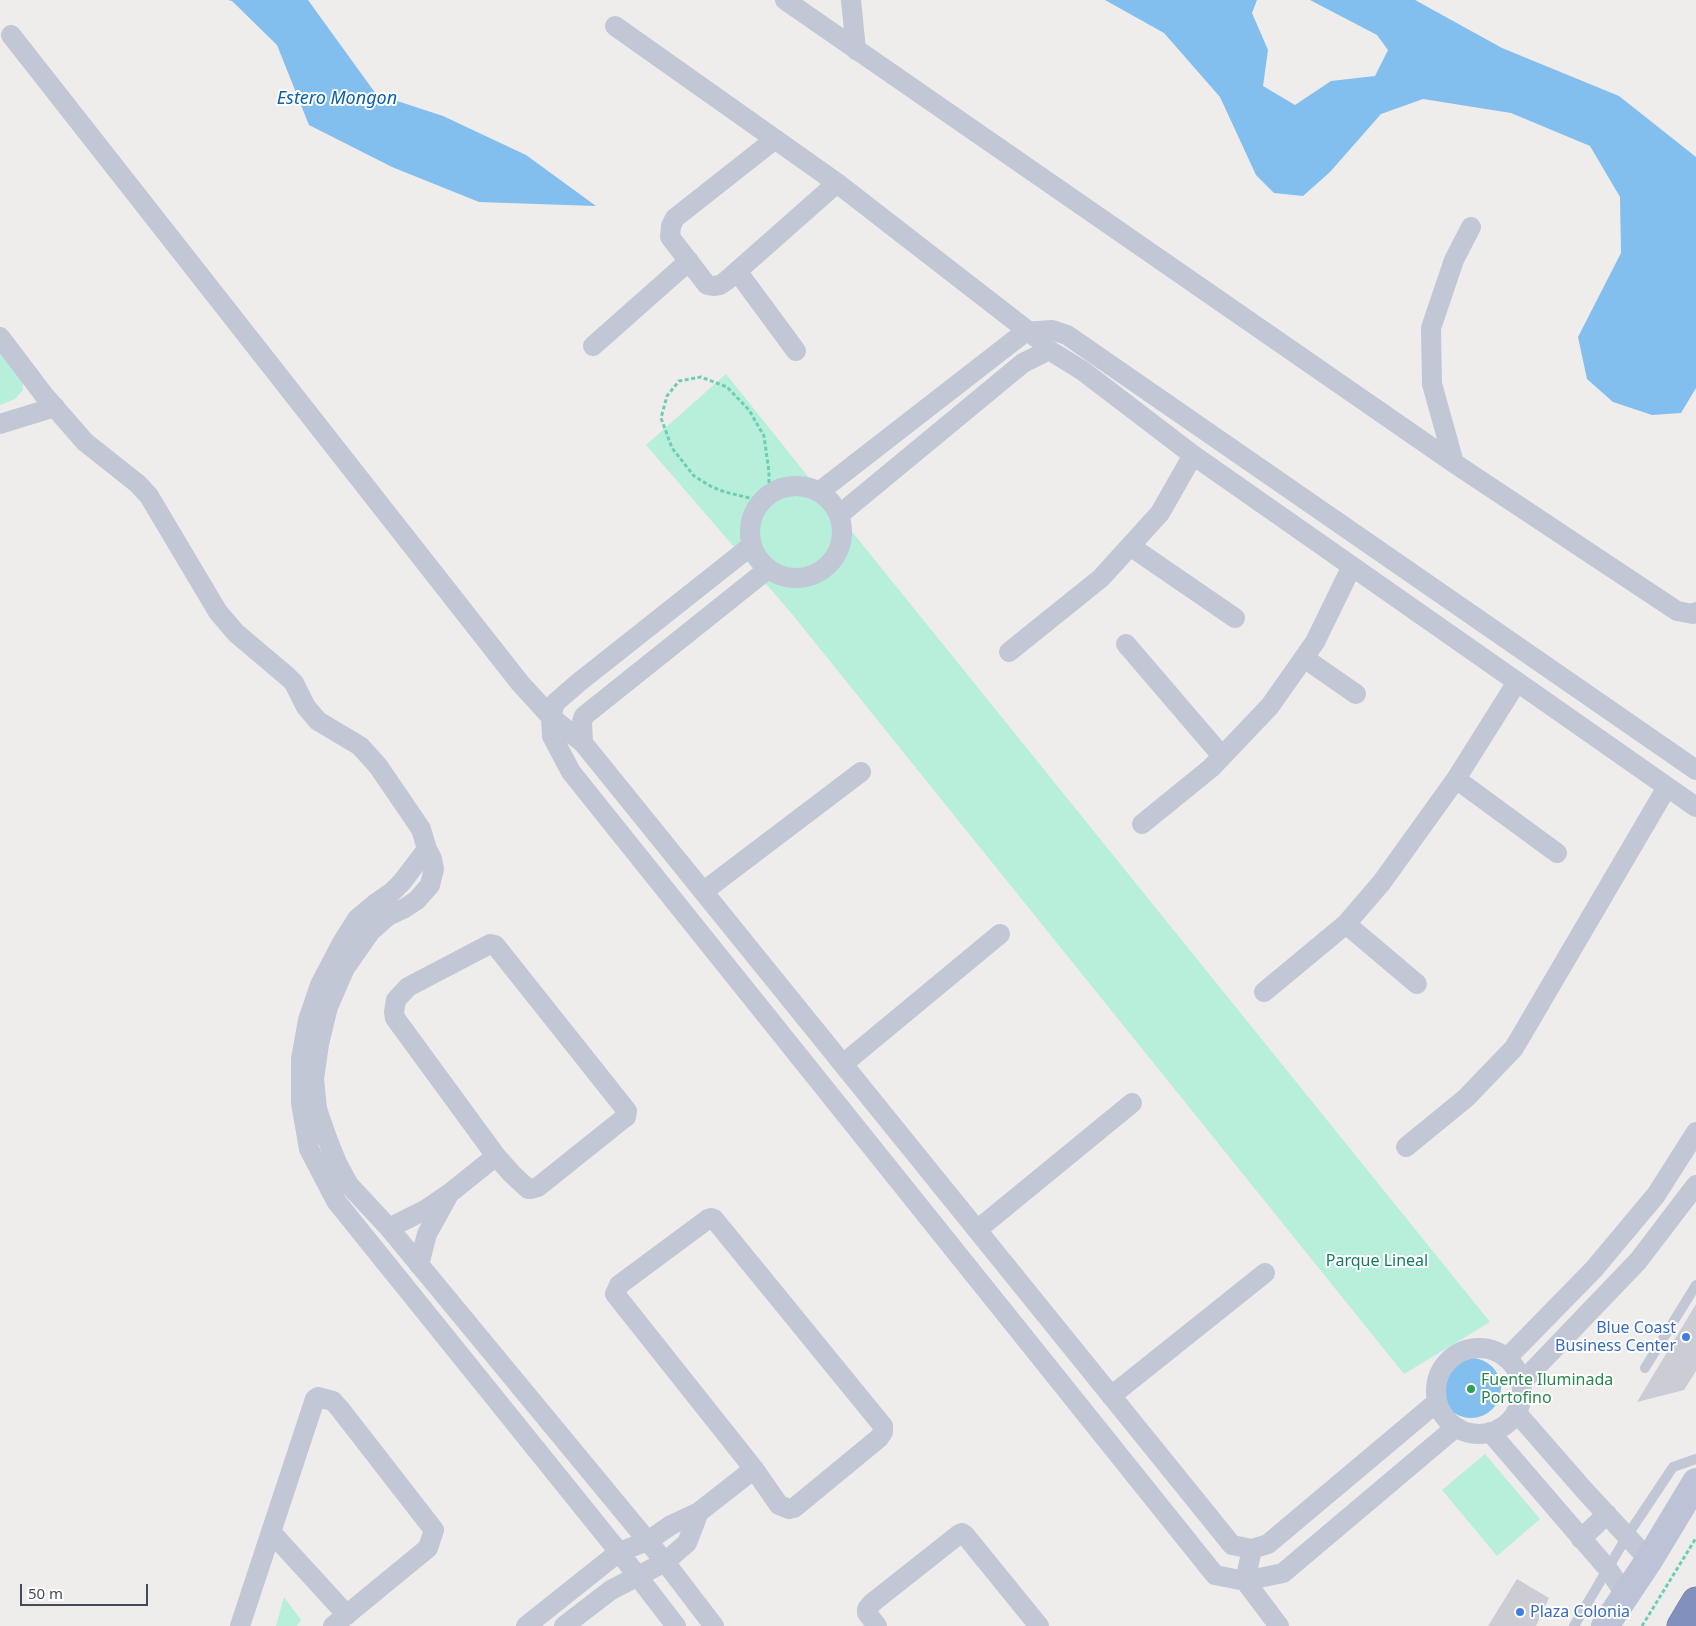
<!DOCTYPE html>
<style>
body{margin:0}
#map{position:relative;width:1696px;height:1626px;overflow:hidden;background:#efecec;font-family:"Noto Sans",sans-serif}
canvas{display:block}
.scale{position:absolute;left:20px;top:1584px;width:128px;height:22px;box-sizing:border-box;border:2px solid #444a5a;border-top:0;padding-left:6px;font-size:15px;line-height:18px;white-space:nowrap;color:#444a5a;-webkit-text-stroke:4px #fff;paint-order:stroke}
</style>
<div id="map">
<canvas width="1696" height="1626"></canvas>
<div class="scale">50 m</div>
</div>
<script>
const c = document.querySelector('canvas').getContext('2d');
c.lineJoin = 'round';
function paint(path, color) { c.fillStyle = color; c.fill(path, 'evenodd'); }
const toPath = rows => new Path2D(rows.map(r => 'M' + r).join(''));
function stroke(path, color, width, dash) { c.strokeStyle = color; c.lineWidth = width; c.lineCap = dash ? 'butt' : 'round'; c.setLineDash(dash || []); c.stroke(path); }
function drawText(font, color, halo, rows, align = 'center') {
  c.font = font + ' "Noto Sans",sans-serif'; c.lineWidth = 4; c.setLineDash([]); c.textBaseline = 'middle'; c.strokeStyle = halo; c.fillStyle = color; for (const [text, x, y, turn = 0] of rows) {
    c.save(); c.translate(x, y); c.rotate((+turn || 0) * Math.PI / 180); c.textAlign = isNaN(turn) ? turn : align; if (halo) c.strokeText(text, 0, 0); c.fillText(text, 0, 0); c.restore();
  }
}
const green = toPath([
 [0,351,22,380,23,390,15,399,0,405],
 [726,374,870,554,1490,1322,1404,1374,792,614,646,445],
 [1485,1454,1540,1519,1497,1556,1442,1490],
 [284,1597,301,1620,297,1626,276,1626]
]);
const water = toPath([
 [228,0,308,0,376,94,443,116,526,155,596,206,479,202,392,167,309,125,277,45,232,1],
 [1105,0,1257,0,1252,13,1268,50,1263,86,1295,105,1331,81,1375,76,1388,50,1377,35,1310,0,1415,0,1502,48,1619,96,1696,157,1696,388,1681,413,1652,415,1613,402,1587,379,1578,337,1621,253,1620,197,1590,146,1511,113,1423,99,1381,114,1330,172,1303,196,1274,193,1256,175,1220,97,1164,33],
 '1441 1388a30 30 0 1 1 60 0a30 30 0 1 1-60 0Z'
]);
const building = toPath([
 [1696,1304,1696,1371,1684,1390,1637,1402],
 [1517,1579,1549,1598,1536,1626,1488,1626]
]);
const path = toPath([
 [762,501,725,492,712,487,694,476,672,448,661,418,667,396,679,381,701,377,727,387,749,410,764,436,769,472,769,496],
 [1642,1626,1696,1538]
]);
const lane = toPath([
 [1645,1368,1696,1285],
 [1574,1626,1627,1536,1673,1467,1696,1459]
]);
const street = toPath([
 [785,0,1454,463,1677,611,1693,614,1696,612],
 [851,0,856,50],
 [615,26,837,183,1037,338],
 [11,35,520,683,551,717,583,743],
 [774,140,675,218,671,226,670,237,707,285,713,286,720,285,726,281,837,183],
 [737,271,796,351],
 [0,337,44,395,85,442,138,484,149,496,218,612,236,633,288,677,294,683,306,707,318,721,360,746,378,766,421,829,427,849,432,859,434,869,430,885,417,900,405,908,388,916,371,931,345,968,328,1007,319,1044,314,1079,317,1109,327,1138,337,1163,349,1185,389,1228,665,1562,714,1626],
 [593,346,689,261],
 [0,424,55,407],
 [1454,463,1432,384,1431,328,1454,260,1471,227],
 '750 532a46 46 0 1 1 92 0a46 46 0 1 1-92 0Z',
 [819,492,1025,332,1052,330,1067,335,1696,770],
 [839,515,1023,363,1049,350,1083,371,1193,455,1696,807],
 [751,546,578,683,555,703,551,717,552,736,571,772,1215,1575,1245,1581,1283,1573,1456,1427],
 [1130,546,1235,618],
 [768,569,584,716,582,722,583,743,1232,1545,1252,1549,1268,1544,1437,1402],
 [1126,644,1222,756],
 [1009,652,1101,578,1160,513,1193,455],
 [1304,658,1356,694],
 [1456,779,1557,853],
 [1142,824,1211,768,1270,706,1315,642,1352,566],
 [427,849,402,882,392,892,376,903,357,919,343,941,320,985,308,1020,301,1059,301,1103,309,1149,336,1201,619,1552,676,1626],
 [704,891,861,772],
 [1346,924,1417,984],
 [490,944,495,945,627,1111,626,1117,623,1119,538,1187,531,1189,528,1189,512,1174,496,1156,395,1018,394,1012,396,1000,408,987,490,944],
 [1264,992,1346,924,1382,882,1456,779,1517,682],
 [843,1064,1000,934],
 [1406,1147,1466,1098,1514,1048,1667,787],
 [711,1218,714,1219,883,1426,883,1432,879,1438,794,1508,789,1509,779,1505,754,1469,615,1294,619,1285,708,1219,711,1218],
 [389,1228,425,1210,450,1193,496,1156],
 [977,1230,1132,1103],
 [419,1265,427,1234,448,1196],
 '1436 1391a43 43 0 1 1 86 0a43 43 0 1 1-86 0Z',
 [1507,1358,1594,1269,1656,1195,1696,1132],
 [1521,1383,1638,1261,1696,1185],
 [1111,1396,1265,1273],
 [1516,1412,1585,1491,1649,1560],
 [1490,1432,1608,1569,1625,1594],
 [271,1532,347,1615],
 [1581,1539,1607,1514],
 [1252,1549,1245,1581,1279,1626],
 [240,1626,315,1399,318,1397,333,1401,340,1409,434,1530,428,1548,333,1626],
 [526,1626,619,1552,648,1541,671,1525,699,1512,754,1469],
 [564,1626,611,1590,665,1562,687,1543,699,1512],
 [877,1626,867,1613,867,1609,872,1603,958,1535,962,1533,965,1535,1039,1626]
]);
const secondary = toPath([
 [1605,1626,1649,1560,1696,1482]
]);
const highway = toPath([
 [1681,1626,1696,1601]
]);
const markers = [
 [1686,1337,5,"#3f7fe0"],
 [1471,1389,5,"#2e9e5b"],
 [1520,1612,5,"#3f7fe0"]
];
const parkNames = [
 ["Parque Lineal",1377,1261]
];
const shopNames = [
 ["Blue Coast",1676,1328],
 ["Business Center",1676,1346],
 ["Plaza Colonia",1530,1612,"left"]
];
const leisureNames = [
 ["Fuente Iluminada",1481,1380],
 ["Portofino",1481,1398]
];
const waterNames = [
 ["Estero Mongon",337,99]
];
paint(green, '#b7efda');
paint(water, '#82beee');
paint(building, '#cbccd4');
stroke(highway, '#6d7ba9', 29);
stroke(path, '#6eceb5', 3, [4, 2.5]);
stroke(lane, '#c1c7d4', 10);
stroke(street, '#c1c7d4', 20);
stroke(secondary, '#bdc3d6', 28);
stroke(highway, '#8190bd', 28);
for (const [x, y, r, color] of markers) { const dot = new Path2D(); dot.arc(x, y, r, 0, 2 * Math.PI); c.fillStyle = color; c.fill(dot); stroke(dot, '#fff', 2); }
drawText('16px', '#137c60', '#fff', parkNames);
drawText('16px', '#366cbe', '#fff', shopNames, 'right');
drawText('16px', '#27864d', '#fff', leisureNames, 'left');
drawText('italic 18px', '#0861a9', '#fff', waterNames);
</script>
